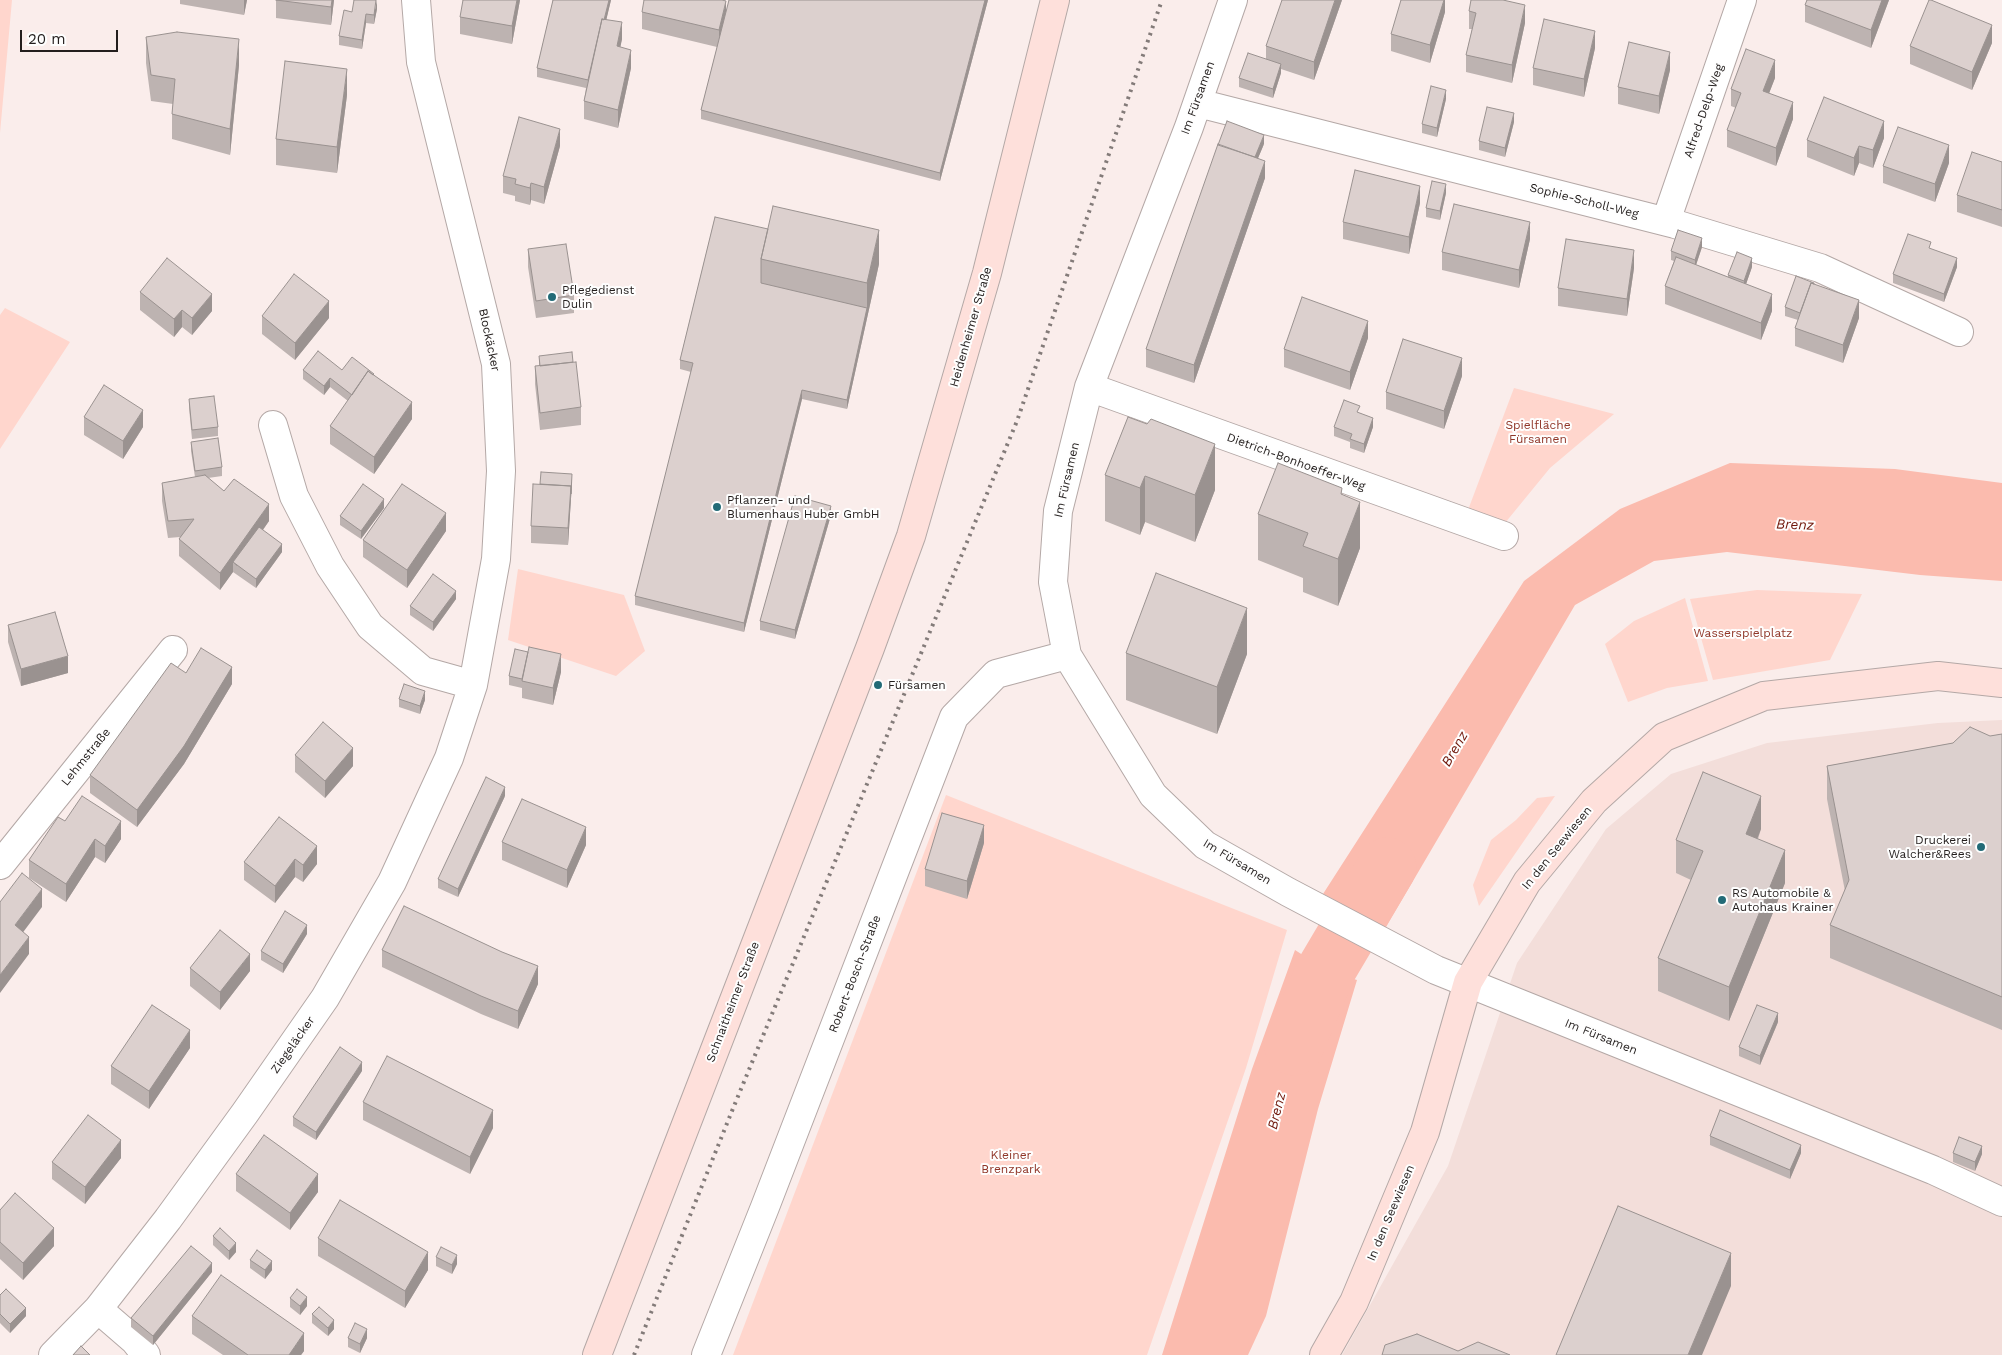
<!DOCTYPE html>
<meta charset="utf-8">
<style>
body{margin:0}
#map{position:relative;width:2002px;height:1355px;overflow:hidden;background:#faedeb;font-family:"Work Sans",sans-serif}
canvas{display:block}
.scale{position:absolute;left:20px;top:30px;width:98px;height:22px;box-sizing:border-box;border:2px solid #231e1d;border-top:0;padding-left:6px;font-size:15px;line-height:18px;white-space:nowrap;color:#231e1d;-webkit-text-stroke:4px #fefefe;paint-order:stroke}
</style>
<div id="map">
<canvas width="2002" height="1355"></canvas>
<div class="scale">20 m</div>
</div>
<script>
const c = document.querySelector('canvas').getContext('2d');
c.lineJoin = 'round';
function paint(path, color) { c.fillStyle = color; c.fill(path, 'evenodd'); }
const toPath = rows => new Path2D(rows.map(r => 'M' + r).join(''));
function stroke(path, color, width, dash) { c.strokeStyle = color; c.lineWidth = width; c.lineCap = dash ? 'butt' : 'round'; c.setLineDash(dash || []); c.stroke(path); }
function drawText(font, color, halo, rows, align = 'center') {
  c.font = font + ' "Work Sans",sans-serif'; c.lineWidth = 4; c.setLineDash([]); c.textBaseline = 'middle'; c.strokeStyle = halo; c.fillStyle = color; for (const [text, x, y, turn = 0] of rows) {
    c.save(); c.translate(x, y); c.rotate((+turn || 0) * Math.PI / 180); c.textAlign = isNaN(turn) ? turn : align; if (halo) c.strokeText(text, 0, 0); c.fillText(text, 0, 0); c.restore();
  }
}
const built = toPath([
 [2002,720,2002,1355,1342,1355,1448,1166,1517,963,1606,829,1671,774,1767,743,1938,723]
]);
const green = toPath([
 [0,0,12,0,0,133],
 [5,308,70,342,0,449,0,315],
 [1514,388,1614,414,1550,468,1505,523,1468,510],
 [518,569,624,595,645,651,616,676,508,640],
 [1757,590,1862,594,1830,660,1713,680,1690,599],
 [1685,598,1708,681,1667,688,1628,702,1605,644,1634,621],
 [946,795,1287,930,1246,1068,1147,1355,733,1355],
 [1555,796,1479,906,1473,885,1491,840,1516,820,1537,798]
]);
const water = toPath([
 [1730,463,1895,469,2002,483,2002,581,1920,575,1727,552,1654,561,1575,605,1386,927,1323,894,1524,581,1620,509],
 [1295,950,1326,970,1357,980,1318,1109,1266,1316,1248,1355,1162,1355,1252,1069]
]);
const river = toPath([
 [1294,1046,1326,970,1387,867]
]);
const street = toPath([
 [1233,0,1189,127,1089,387,1058,511,1053,582,1067,655,1153,795,1205,845,1288,892,1436,970,1933,1170,2002,1202],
 [1198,103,1675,224,1820,268,1959,332],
 [1666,221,1742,0],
 [1089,387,1504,536],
 [273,425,294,496,330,566,370,626,423,671,473,685],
 [0,865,173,650],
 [98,1309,135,1341,146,1355],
 [53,1355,98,1309,168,1219,245,1113,325,998,392,882,449,758,473,685,496,559,501,471,496,364,421,62,416,0],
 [706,1355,765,1207,954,717,996,674,1067,655]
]);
const secondary = toPath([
 [597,1355,870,648,911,536,987,273,1055,0],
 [1324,1355,1354,1302,1425,1132,1468,982,1527,882,1594,801,1664,737,1764,696,1938,676,2002,683]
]);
const rail = toPath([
 [634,1355,734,1106,1017,421,1162,0]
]);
const wall = toPath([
 [180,0,247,0,244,15,180,4],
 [276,0,334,0,331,25,276,18],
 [520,0,512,44,460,34,460,17],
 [553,0,611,0,606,20,622,39,620,47,631,68,618,128,584,119,584,101,586,88,537,77,537,68],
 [988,0,940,181,701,119,701,110,717,47,642,29,642,12,726,10],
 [1342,0,1314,80,1281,69,1281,73,1273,98,1239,87,1239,78,1266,59,1266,46],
 [1445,0,1445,12,1430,63,1391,51,1391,34],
 [1505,0,1525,23,1512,83,1466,72,1466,55,1472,29,1469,29,1469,11],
 [1889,0,1871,48,1805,22,1805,5],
 [377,9,374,24,366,23,362,49,339,45,339,36,352,12],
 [146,37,239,65,230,155,172,139,172,114,173,104,151,101,146,63],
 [1992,43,1972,90,1910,64,1910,46],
 [1595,48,1584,97,1533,85,1533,68],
 [1670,70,1659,114,1618,104,1618,87],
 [1775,78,1769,93,1793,119,1776,166,1727,147,1727,130,1736,108,1731,106,1731,89],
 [347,95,337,173,276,165,276,139],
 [1446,99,1437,137,1422,133,1422,124],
 [1514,122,1505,157,1479,150,1479,141],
 [1884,138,1873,168,1859,163,1854,176,1807,157,1807,140],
 [1264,144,1258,158,1265,178,1194,383,1146,367,1146,349],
 [560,146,544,204,531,200,530,205,515,201,515,196,503,193,503,176],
 [2002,162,2002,227,1957,212,1957,195],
 [1949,163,1935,202,1883,183,1883,166],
 [1446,193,1440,220,1426,217,1426,208],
 [1420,203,1409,254,1343,239,1343,222],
 [715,217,879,264,847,409,802,399,744,632,635,605,635,596,691,372,680,369,680,360],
 [1530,239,1519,288,1442,270,1442,252],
 [1702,247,1696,265,1728,277,1728,275,1752,267,1746,284,1772,311,1761,340,1665,304,1665,286,1674,261,1671,260,1671,251],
 [528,249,574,295,574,313,536,318,528,267],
 [1931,249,1957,267,1944,302,1893,283,1893,274],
 [1634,268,1627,316,1558,306,1558,288],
 [1814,284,1859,318,1843,363,1795,346,1795,328,1798,320,1785,316,1785,307],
 [140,292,212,311,192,335,182,327,174,337,140,310],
 [262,316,329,318,295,360,262,334],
 [1368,338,1350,390,1284,367,1284,349],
 [539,356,581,407,581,425,540,430,535,384,535,366,539,366],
 [303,370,342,370,374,375,412,419,374,474,330,444,330,426,348,401,330,387,324,395,303,379],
 [1462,376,1444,429,1386,409,1386,392],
 [189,399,218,427,218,436,192,439,189,408],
 [1360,413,1373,427,1364,453,1350,448,1350,442,1334,436,1334,427],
 [84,417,143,427,123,459,84,435],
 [1128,417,1215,490,1195,542,1145,522,1140,535,1105,521,1105,475],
 [191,442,222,467,222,476,208,478,224,491,269,521,263,530,282,552,256,588,233,572,220,590,179,556,179,539,180,537,168,538,162,501,162,483,195,477,191,451],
 [572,483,568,545,531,543,531,526,540,484],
 [1342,494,1360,548,1338,606,1303,592,1303,578,1258,560,1258,514],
 [384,508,361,539,340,525,340,516],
 [831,515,795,639,760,630,760,621],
 [446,531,407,588,363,557,363,540],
 [456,599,433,631,410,615,410,606],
 [8,625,68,673,21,686,8,642],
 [528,652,561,672,553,705,522,698,522,688,509,685,509,676],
 [1126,653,1247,654,1217,734,1126,700],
 [186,673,232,684,184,764,137,827,90,793,90,775],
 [399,699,425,700,420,714,399,707],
 [2002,734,2002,1030,1830,958,1830,925,1845,891,1827,799,1827,766],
 [295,755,353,766,325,798,295,772],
 [505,796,458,897,438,888,438,879],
 [65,821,121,839,105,863,95,857,66,902,29,878,29,860],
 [1761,829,1758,839,1785,883,1729,1021,1658,991,1658,958,1691,880,1676,873,1676,840],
 [502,842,586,845,567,888,502,860],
 [984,843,967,899,925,886,925,869],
 [317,846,317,864,303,882,295,877,275,903,244,880,244,862],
 [307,934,283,973,261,960,261,951],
 [382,950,538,984,518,1029,481,1014,382,967],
 [190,968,250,971,220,1010,190,986],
 [1778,1022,1760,1065,1739,1056,1739,1047],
 [190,1048,149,1109,111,1084,111,1066],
 [362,1071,316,1140,293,1126,293,1117],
 [363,1102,493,1128,470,1174,363,1120],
 [1710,1136,1801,1153,1790,1179,1710,1145],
 [1953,1153,1982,1154,1975,1171,1953,1162],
 [121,1158,85,1204,52,1179,52,1162],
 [236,1174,318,1192,290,1230,236,1191],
 [0,1210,54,1246,23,1280,0,1259],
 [213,1236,236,1252,229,1260,213,1245],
 [318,1238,428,1270,405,1308,318,1256],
 [436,1257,457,1264,452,1274,436,1266],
 [250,1260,272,1270,265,1279,250,1268],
 [212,1272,153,1345,131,1327,131,1318],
 [0,1295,26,1316,10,1333,0,1323],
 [290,1298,307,1306,300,1315,290,1307],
 [312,1314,334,1329,328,1336,312,1323],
 [192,1316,304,1351,301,1355,223,1355,192,1334],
 [348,1338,367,1338,360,1353,348,1347]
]);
const shadedWall = toPath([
 [244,0,247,0,244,15],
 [332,0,334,0,331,25,331,7],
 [377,0,377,9,374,24,374,15],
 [517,0,520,0,512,44,512,26],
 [609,0,611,0,590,89,590,80],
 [985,0,988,0,940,181,940,173],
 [1335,0,1342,0,1314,80,1314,62],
 [1444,0,1445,0,1445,12,1430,63,1430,45],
 [1882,0,1889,0,1871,48,1871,30],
 [726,1,726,18,719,48,719,30],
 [1525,5,1525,23,1512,83,1512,65],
 [366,14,366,23,362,49,362,40],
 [622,22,622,39,617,64,617,46],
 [1992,25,1992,43,1972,90,1972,72],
 [1595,31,1595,48,1584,97,1584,79],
 [239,39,239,65,230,155,230,129],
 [631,50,631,68,618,128,618,110],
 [1670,52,1670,70,1659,114,1659,96],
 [1775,60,1775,78,1763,109,1763,91],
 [1281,64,1281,73,1273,98,1273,89],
 [347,69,347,95,337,173,337,147],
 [1446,90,1446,99,1437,137,1437,128],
 [1793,102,1793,119,1776,166,1776,148],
 [1514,113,1514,122,1505,157,1505,148],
 [1884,121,1884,138,1873,168,1873,150],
 [560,129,560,146,544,204,544,187],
 [1264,135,1264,144,1253,170,1253,161],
 [1949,145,1949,163,1935,202,1935,184],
 [1859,146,1859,163,1854,176,1854,158],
 [1265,161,1265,178,1194,383,1194,365],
 [531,183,531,200,530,205,530,188],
 [1446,184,1446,193,1440,220,1440,211],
 [1420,186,1420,203,1409,254,1409,237],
 [1530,222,1530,239,1519,288,1519,270],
 [879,230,879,264,847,409,847,400,867,308,867,283],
 [1702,238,1702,247,1695,268,1695,260],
 [1634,250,1634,268,1627,316,1627,299],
 [1752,258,1752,267,1744,290,1744,281],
 [1957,258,1957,267,1944,302,1944,294],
 [212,294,212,311,192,335,192,318],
 [1772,294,1772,311,1761,340,1761,323],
 [1859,300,1859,318,1843,363,1843,345],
 [329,301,329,318,295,360,295,343],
 [182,310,182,327,174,337,174,319],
 [1368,321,1368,338,1350,390,1350,372],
 [1462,358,1462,376,1444,429,1444,411],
 [330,378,330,387,324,395,324,386],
 [802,390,802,399,744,632,744,623],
 [412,402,412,419,374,474,374,457],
 [143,410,143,427,123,459,123,441],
 [1373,418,1373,427,1364,453,1364,444],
 [1215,444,1215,490,1195,542,1195,495],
 [572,474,572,483,568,545,568,528],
 [1145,476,1145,522,1140,535,1140,488],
 [384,499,384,508,361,539,361,531],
 [1360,502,1360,548,1338,606,1338,559],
 [269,504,269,521,237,566,233,562,233,572,220,590,220,573],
 [831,506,831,515,795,639,795,630],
 [446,513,446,531,407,588,407,570],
 [282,544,282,552,256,588,256,579],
 [456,591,456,599,433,631,433,622],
 [1247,608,1247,654,1217,734,1217,687],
 [561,654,561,672,553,705,553,688],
 [68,656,68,673,21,686,21,669],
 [232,667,232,684,184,764,137,827,137,810],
 [425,691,425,700,420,714,420,706],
 [353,748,353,766,325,798,325,781],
 [505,787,505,796,458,897,458,889],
 [1761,796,1761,829,1746,867,1746,834],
 [121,821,121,839,105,863,105,846],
 [984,825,984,843,967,899,967,881],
 [586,827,586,845,567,888,567,870],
 [95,839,95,857,66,902,66,884],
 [317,846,317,864,303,882,303,865],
 [1785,850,1785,883,1729,1021,1729,987],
 [295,859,295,877,275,903,275,886],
 [42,889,42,907,15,943,15,925],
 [307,925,307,934,283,973,283,964],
 [29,937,29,954,0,993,0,975],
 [250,954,250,971,220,1010,220,992],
 [538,966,538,984,518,1029,518,1011],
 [1778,1013,1778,1022,1760,1065,1760,1056],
 [190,1030,190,1048,149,1109,149,1091],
 [362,1062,362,1071,316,1140,316,1132],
 [493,1110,493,1128,470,1174,470,1157],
 [121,1140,121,1158,85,1204,85,1187],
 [1801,1145,1801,1153,1790,1179,1790,1170],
 [1982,1146,1982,1154,1975,1171,1975,1162],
 [318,1174,318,1192,290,1230,290,1213],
 [54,1228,54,1246,23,1280,23,1263],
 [236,1243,236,1252,229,1260,229,1251],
 [428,1252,428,1270,405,1308,405,1291],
 [1731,1253,1731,1286,1702,1355,1688,1355],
 [457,1255,457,1264,452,1274,452,1265],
 [272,1261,272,1270,265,1279,265,1270],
 [212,1263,212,1272,153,1345,153,1336],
 [307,1297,307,1306,300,1315,300,1306],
 [26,1308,26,1316,10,1333,10,1324],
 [334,1320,334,1329,328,1336,328,1328],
 [367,1329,367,1338,360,1353,360,1344],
 [304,1333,304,1351,301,1355,289,1355]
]);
const building = toPath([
 [276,0,332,0,331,7,276,0],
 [354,0,376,0,374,15,366,14,362,40,339,36,344,10,352,12,354,0],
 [463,0,517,0,512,26,460,17,463,0],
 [553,0,609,0,604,20,602,19,588,80,537,68,553,0],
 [644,0,722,0,726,1,719,30,642,12,644,0],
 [729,0,985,0,940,173,701,110,729,0],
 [1282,0,1335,0,1314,62,1266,46,1282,0],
 [1401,0,1444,0,1430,45,1391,34,1401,0],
 [1471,0,1503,0,1525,5,1512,65,1466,55,1476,13,1469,11,1471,0],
 [1807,0,1882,0,1871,30,1805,5,1807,0],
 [1929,0,1931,0,1992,25,1972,72,1910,46,1929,0],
 [602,19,622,22,617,46,631,50,618,110,584,101,602,19],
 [1544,19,1595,31,1584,79,1533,68,1544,19],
 [177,32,239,39,230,129,172,114,175,79,151,75,146,37,177,32],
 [1629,42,1670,52,1659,96,1618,87,1629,42],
 [1746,49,1775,60,1763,91,1793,102,1776,148,1727,130,1741,93,1731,89,1746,49],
 [1248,53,1281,64,1273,89,1239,78,1248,53],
 [285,61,347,69,337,147,276,139,285,61],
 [1431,86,1446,90,1437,128,1422,124,1431,86],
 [1824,97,1884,121,1873,150,1859,146,1854,158,1807,140,1824,97],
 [1487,107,1514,113,1505,148,1479,141,1487,107],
 [519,117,560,129,544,187,531,183,530,188,515,184,516,179,503,176,519,117],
 [1227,121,1264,135,1255,157,1218,145,1227,121],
 [1898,127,1949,145,1935,184,1883,166,1898,127],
 [1218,144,1265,161,1194,365,1146,349,1218,144],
 [1972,152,2002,162,2002,210,1957,195,1972,152],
 [1355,170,1420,186,1409,237,1343,222,1355,170],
 [1432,181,1446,184,1440,211,1426,208,1432,181],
 [1454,204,1530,222,1519,270,1442,252,1454,204],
 [773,206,879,230,867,283,761,259,773,206],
 [715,217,768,229,761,259,761,283,867,308,847,400,802,390,744,623,635,596,693,363,680,360,715,217],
 [1678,230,1702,238,1695,260,1671,251,1678,230],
 [1908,234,1931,242,1929,248,1957,258,1944,294,1893,274,1908,234],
 [1566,239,1634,250,1627,299,1558,288,1566,239],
 [566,244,574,295,536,301,528,249,566,244],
 [1737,252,1752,258,1744,281,1728,275,1737,252],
 [1676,257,1772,294,1761,323,1665,286,1676,257],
 [167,258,212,294,192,318,182,310,174,319,140,292,167,258],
 [294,274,329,301,295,343,262,316,294,274],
 [1796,276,1814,283,1814,284,1811,283,1800,313,1785,307,1796,276],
 [1811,283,1859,300,1843,345,1795,328,1811,283],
 [1302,297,1368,321,1350,372,1284,349,1302,297],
 [1403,339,1462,358,1444,411,1386,392,1403,339],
 [318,351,342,370,352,357,374,374,373,375,368,371,352,395,330,378,324,386,303,370,318,351],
 [572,352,573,362,540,366,539,356,572,352],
 [576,362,581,407,540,413,535,366,576,362],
 [368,371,412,402,374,457,330,426,368,371],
 [104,385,143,410,123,441,84,417,104,385],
 [214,396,218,427,192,430,189,399,214,396],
 [1344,400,1360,406,1357,412,1373,418,1364,444,1350,439,1352,434,1334,427,1344,400],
 [1128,417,1147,424,1151,419,1215,444,1195,495,1145,476,1140,488,1105,475,1128,417],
 [218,438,222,467,195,471,191,442,218,438],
 [1278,463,1342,488,1341,494,1360,502,1338,559,1303,546,1308,533,1258,514,1278,463],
 [541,472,572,474,571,494,571,486,540,484,541,472],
 [205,475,224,491,234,479,269,504,220,573,179,539,194,519,168,521,162,483,205,475],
 [363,484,384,499,361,531,340,516,363,484],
 [402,484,446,513,407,570,363,540,402,484],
 [533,484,571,486,568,528,531,526,533,484],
 [795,496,831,506,795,630,760,621,795,496],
 [259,527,282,544,256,579,233,562,259,527],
 [1156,573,1247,608,1217,687,1126,653,1156,573],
 [433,574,456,591,433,622,410,606,433,574],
 [55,612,68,656,21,669,8,625,55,612],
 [529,647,561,654,553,688,522,681,529,647],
 [201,648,232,667,184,746,137,810,90,775,171,663,186,673,201,648],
 [515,649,528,652,522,679,509,676,515,649],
 [404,684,425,691,420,706,399,699,404,684],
 [323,722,353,748,325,781,295,755,323,722],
 [1970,727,1990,736,2002,734,2002,997,1830,925,1849,880,1827,766,1953,743,1970,727],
 [1703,772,1761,796,1746,834,1785,850,1729,987,1658,958,1703,851,1676,840,1703,772],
 [486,777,505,787,458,889,438,879,486,777],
 [82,796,121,821,105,846,95,839,66,884,29,860,58,817,65,821,82,796],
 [522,799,586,827,567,870,502,842,522,799],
 [942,813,984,825,967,881,925,869,942,813],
 [279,817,317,846,303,865,295,859,275,886,244,862,279,817],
 [22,873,42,889,15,925,29,937,0,975,0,902,22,873],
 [404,906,502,952,538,966,518,1011,481,996,382,950,404,906],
 [285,911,307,925,283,964,261,951,285,911],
 [220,930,250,954,220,992,190,968,220,930],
 [152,1005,190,1030,149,1091,111,1066,152,1005],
 [1757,1005,1778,1013,1760,1056,1739,1047,1757,1005],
 [340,1047,362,1062,316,1132,293,1117,340,1047],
 [387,1056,493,1110,470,1157,363,1102,387,1056],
 [1720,1110,1801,1145,1790,1170,1710,1136,1720,1110],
 [88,1115,121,1140,85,1187,52,1162,88,1115],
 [264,1135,318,1174,290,1213,236,1174,264,1135],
 [1959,1137,1982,1146,1975,1162,1953,1153,1959,1137],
 [15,1193,54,1228,23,1263,0,1242,0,1210,15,1193],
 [340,1200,428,1252,405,1291,318,1238,340,1200],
 [1618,1206,1731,1253,1688,1355,1556,1355,1618,1206],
 [220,1228,236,1243,229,1251,213,1236,220,1228],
 [191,1246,212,1263,153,1336,131,1318,191,1246],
 [441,1247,457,1255,452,1265,436,1257,441,1247],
 [257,1250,272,1261,265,1270,250,1260,257,1250],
 [221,1275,304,1333,289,1355,248,1355,192,1316,221,1275],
 [6,1289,26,1308,10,1324,0,1314,0,1295,6,1289],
 [297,1289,307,1297,300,1306,290,1298,297,1289],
 [319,1307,334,1320,328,1328,312,1314,319,1307],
 [355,1323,367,1329,360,1344,348,1338,355,1323],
 [1417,1334,1458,1351,1478,1342,1510,1355,1382,1355,1385,1345,1417,1334],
 [81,1346,90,1355,73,1355,81,1346]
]);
const markers = [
 [552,297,5,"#236b77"],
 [717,507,5,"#236b77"],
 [878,685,5,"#236b77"],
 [1981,847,5,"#236b77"],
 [1722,900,5,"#236b77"]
];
const streetNames = [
 ["Im Fürsamen",1198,98,-70],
 ["Alfred-Delp-Weg",1704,111,-71],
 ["Sophie-Scholl-Weg",1584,201,14],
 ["Heidenheimer Straße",971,327,-74],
 ["Blockäcker",489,340,78],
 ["Dietrich-Bonhoeffer-Weg",1296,462,20],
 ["Im Fürsamen",1067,480,-77],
 ["Lehmstraße",86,757,-51],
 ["In den Seewiesen",1557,848,-51],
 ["Im Fürsamen",1237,862,31],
 ["Robert-Bosch-Straße",855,974,-69],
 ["Schnaitheimer Straße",733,1002,-69],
 ["Im Fürsamen",1601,1037,22],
 ["Ziegeläcker",293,1045,-55],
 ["In den Seewiesen",1391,1213,-67]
];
const poiNames = [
 ["Pflegedienst",562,290],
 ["Dulin",562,304],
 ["Pflanzen- und",727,500],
 ["Blumenhaus Huber GmbH",727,514],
 ["Fürsamen",888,685],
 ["Druckerei",1971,840,"right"],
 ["Walcher&Rees",1971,854,"right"],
 ["RS Automobile &",1732,893],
 ["Autohaus Krainer",1732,907]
];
const parkNames = [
 ["Spielfläche",1538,425],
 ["Fürsamen",1538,439],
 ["Wasserspielplatz",1743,633],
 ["Kleiner",1011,1155],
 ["Brenzpark",1011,1169]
];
const waterNames = [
 ["Brenz",1795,525,2],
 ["Brenz",1455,749,-60],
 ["Brenz",1277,1111,-76]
];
paint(built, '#f3deda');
paint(green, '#ffd6cd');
paint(water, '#fbbbae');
stroke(river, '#fbbbae', 59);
stroke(street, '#b4a8a6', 30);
stroke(secondary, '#b4a8a6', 30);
stroke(street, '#fff', 28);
stroke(secondary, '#fee0db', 28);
stroke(rail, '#837b79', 4, [2.5, 5]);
paint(wall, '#bdb3b1');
paint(shadedWall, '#9a9290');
paint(building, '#dcd0ce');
stroke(building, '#9a9290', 1);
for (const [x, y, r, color] of markers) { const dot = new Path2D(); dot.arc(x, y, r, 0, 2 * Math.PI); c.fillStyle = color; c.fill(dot); stroke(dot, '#fefefe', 2); }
drawText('12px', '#231e1d', '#fefefe', streetNames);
drawText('12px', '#231e1d', '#fefefe', poiNames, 'left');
drawText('12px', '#903628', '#fefefe', parkNames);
drawText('italic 14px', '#70170a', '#fefefe', waterNames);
</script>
